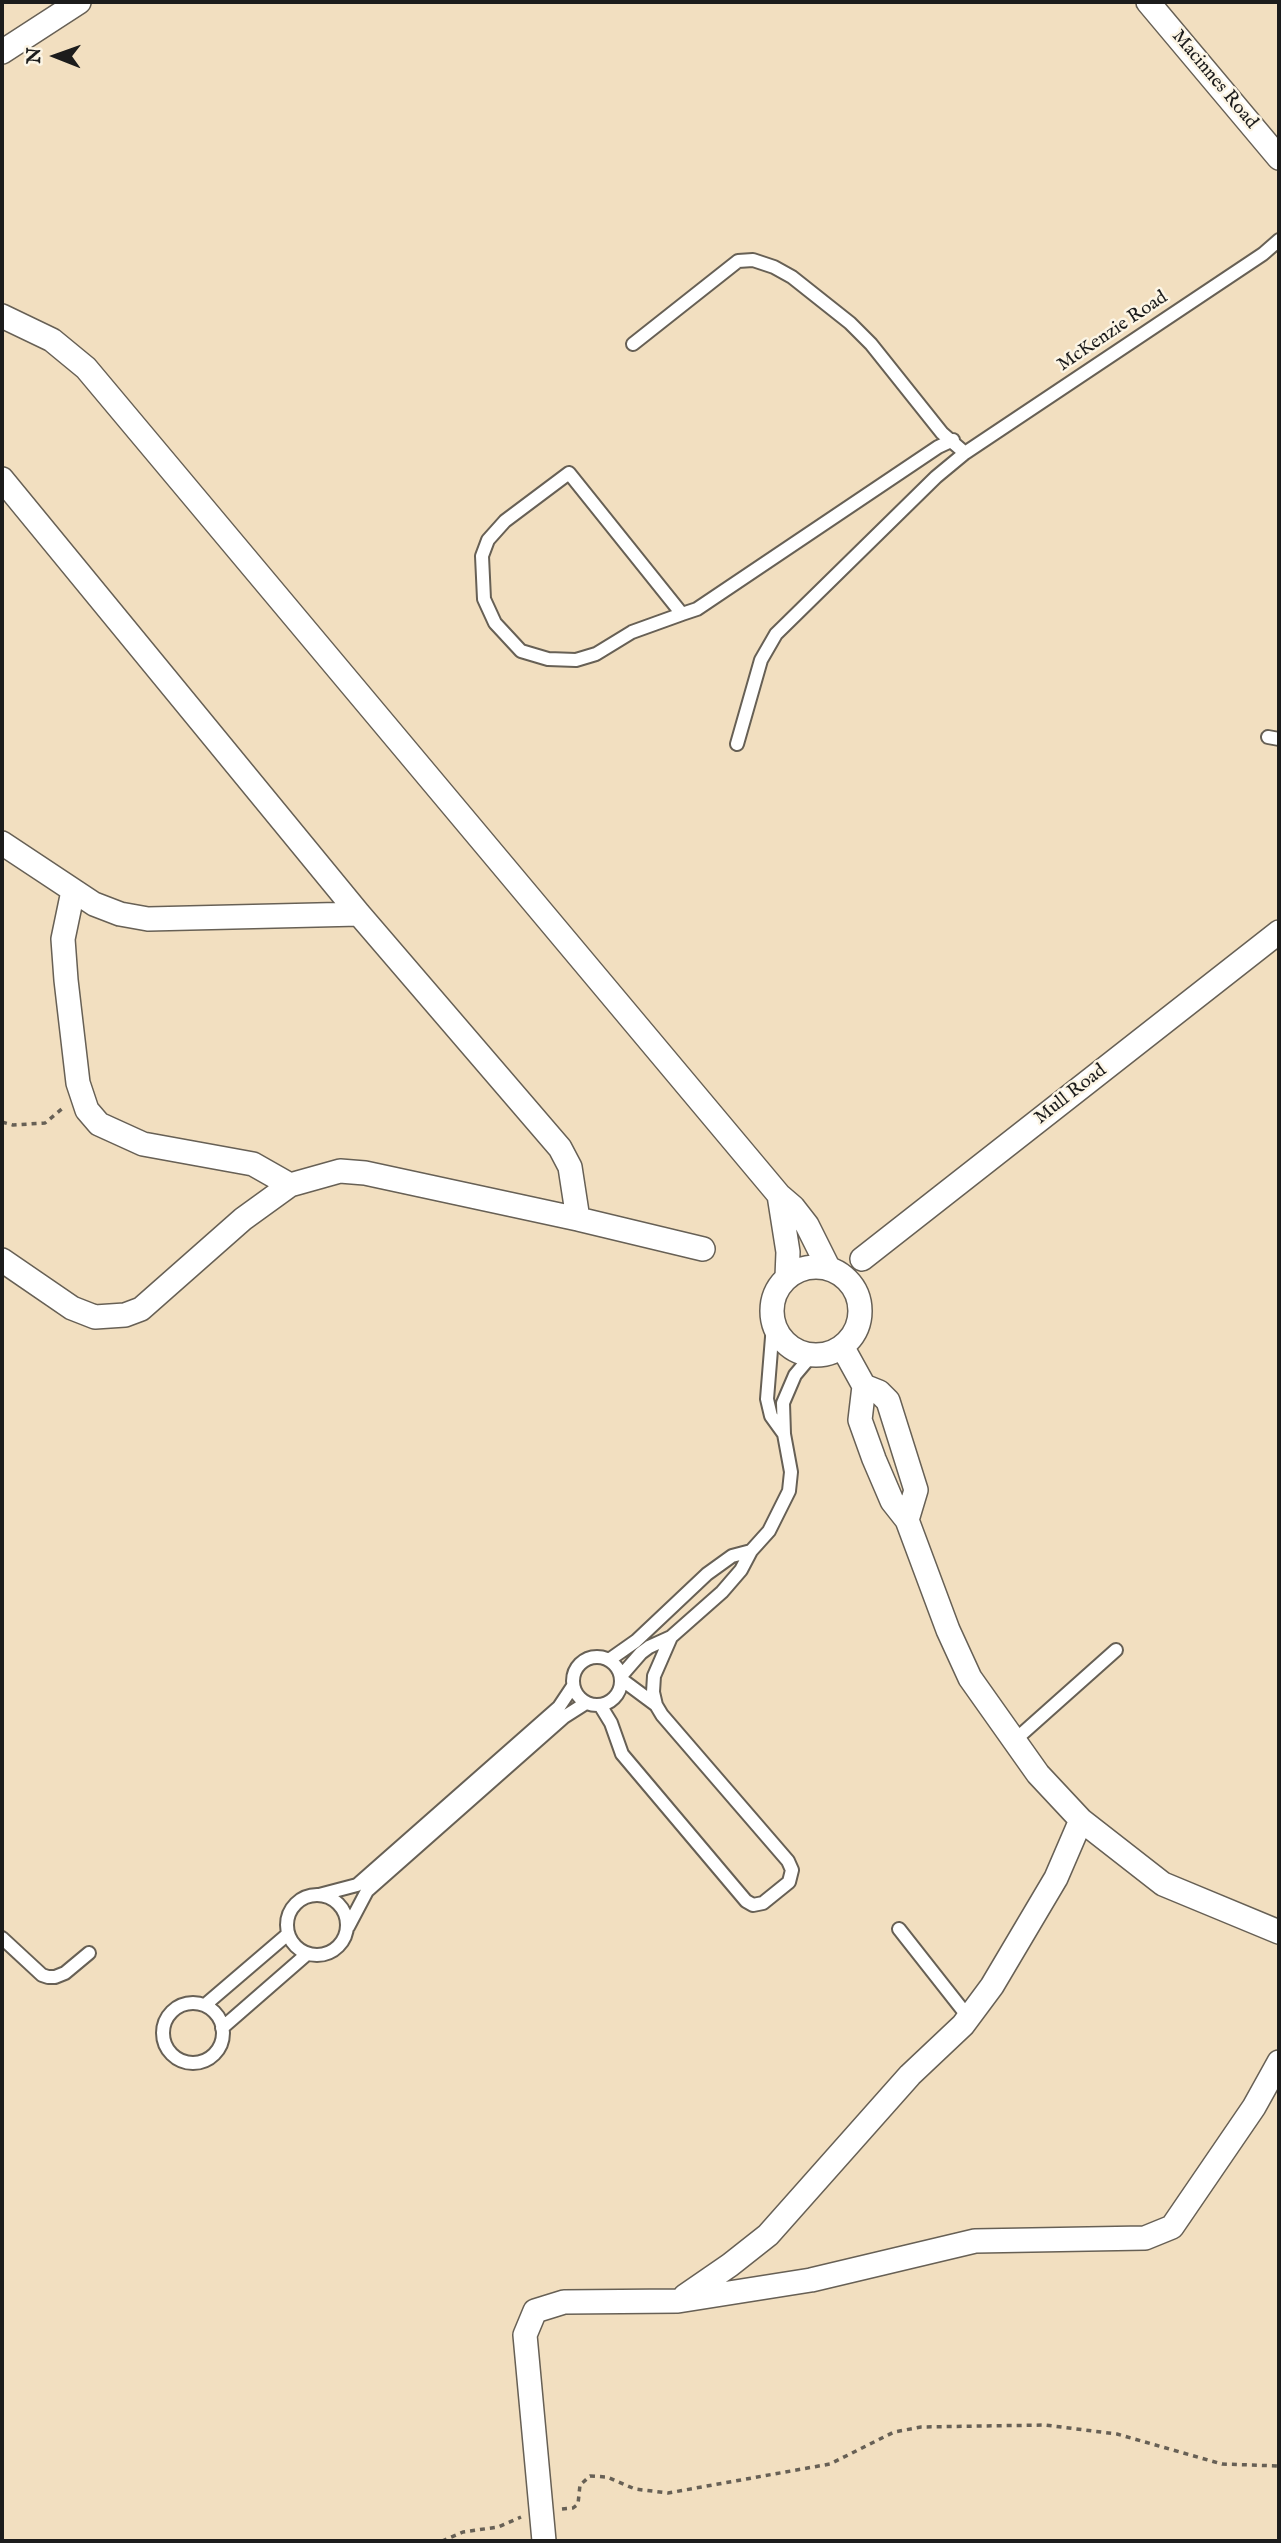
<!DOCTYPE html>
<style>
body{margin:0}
#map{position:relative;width:1281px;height:2543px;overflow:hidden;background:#f2dfc0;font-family:"IM FELL English",serif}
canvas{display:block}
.frame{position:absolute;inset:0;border:4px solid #1c1c1c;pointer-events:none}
.north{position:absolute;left:21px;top:21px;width:70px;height:70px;-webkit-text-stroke:5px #fcf5e5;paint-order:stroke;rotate:271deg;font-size:19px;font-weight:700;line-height:28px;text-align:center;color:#1c1c1c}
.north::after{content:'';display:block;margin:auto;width:24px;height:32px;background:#1c1c1c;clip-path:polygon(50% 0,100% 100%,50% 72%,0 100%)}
</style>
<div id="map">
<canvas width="1281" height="2543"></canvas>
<div class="frame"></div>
<div class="north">N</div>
</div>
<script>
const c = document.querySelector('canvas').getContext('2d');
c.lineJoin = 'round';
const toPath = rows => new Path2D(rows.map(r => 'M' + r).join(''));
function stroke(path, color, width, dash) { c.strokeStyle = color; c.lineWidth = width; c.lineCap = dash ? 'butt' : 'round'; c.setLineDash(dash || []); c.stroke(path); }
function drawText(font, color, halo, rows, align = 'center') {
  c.font = font + ' "IM FELL English",serif'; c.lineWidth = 5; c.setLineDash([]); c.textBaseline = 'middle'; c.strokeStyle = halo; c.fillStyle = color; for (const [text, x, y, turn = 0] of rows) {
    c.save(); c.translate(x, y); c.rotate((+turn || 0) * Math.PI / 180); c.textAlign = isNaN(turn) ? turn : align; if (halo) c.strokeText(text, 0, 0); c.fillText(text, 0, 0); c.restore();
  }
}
const path = toPath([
 [2,1122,13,1125,45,1123,63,1108],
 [562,2509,573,2508,578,2504,580,2485,590,2476,607,2477,635,2489,668,2493,830,2464,894,2432,921,2427,1045,2425,1117,2434,1222,2464,1279,2466],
 [442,2541,463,2532,498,2527,521,2517]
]);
const lane = toPath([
 [633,344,738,261,753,260,774,267,792,277,850,323,871,344,942,433,965,453],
 [682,614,569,473,505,521,488,540,482,556,484,599,495,623,521,651,548,659,576,660,596,654,632,632,682,614,697,609,938,447,953,440],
 [1268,737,1279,739],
 [737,744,761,660,776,634,936,477,965,453,1263,254,1279,240],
 [773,1325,767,1399,771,1416,784,1434],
 '573 1681a24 24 0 1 1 48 0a24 24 0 1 1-48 0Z',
 [609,1660,636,1641,707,1574,732,1556,751,1551],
 [621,1676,641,1653,649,1647,671,1637,722,1592,741,1570,751,1551,769,1531,789,1491,791,1472,784,1434,783,1403,795,1375,811,1356],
 [621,1679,656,1705],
 [600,1705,611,1723,622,1754,746,1901,753,1905,763,1903,789,1882,792,1870,788,1861,662,1715,656,1705,653,1692,654,1676,671,1637],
 [1015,1740,1116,1650],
 '287 1925a30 30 0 1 1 60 0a30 30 0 1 1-60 0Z',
 [319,1895,357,1885,559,1707,573,1686],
 [348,1927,367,1891,564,1717,586,1703],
 [899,1929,969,2018],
 [2,1938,42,1975,48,1977,55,1977,65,1973,89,1953],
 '163 2033a30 30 0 1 1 60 0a30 30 0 1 1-60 0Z',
 [205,2005,288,1934],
 [222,2028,307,1954]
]);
const street = toPath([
 [1148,2,1279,158],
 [2,52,79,2],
 [2,316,52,340,86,368,779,1195,793,1207,807,1225,829,1269],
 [2,479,359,914,560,1148,570,1167,578,1219],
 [2,843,94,904,120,914,148,919,359,914],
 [73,891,63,939,66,980,78,1083,87,1110,99,1124,143,1144,253,1164,290,1185],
 [779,1195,788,1252,787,1277],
 [862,1259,1279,932],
 [2,1260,72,1308,95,1317,125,1315,141,1309,243,1219,290,1185,340,1171,365,1173,578,1219,703,1249],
 '772 1311a44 44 0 1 1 88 0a44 44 0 1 1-88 0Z',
 [843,1348,864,1386,879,1392,888,1401,916,1490,907,1520],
 [864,1386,860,1420,874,1459,892,1501,907,1520,948,1630,970,1678,1038,1774,1081,1820,1163,1884,1279,1932],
 [685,2296,730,2265,768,2235,910,2075,963,2025,992,1986,1056,1878,1081,1820],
 [544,2541,525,2335,535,2311,564,2302,678,2301,811,2280,975,2241,1145,2238,1172,2227,1254,2107,1279,2062]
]);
const streetNames = [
 ["Macinnes Road",1214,80,50],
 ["McKenzie Road",1113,332,-34],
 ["Mull Road",1071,1095,-38]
];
stroke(lane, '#676055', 16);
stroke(street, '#676055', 26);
stroke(path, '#676055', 3.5, [5, 5]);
stroke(lane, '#fff', 12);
stroke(street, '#fff', 23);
drawText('19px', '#1c1c1c', '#fcf5e5', streetNames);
</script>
